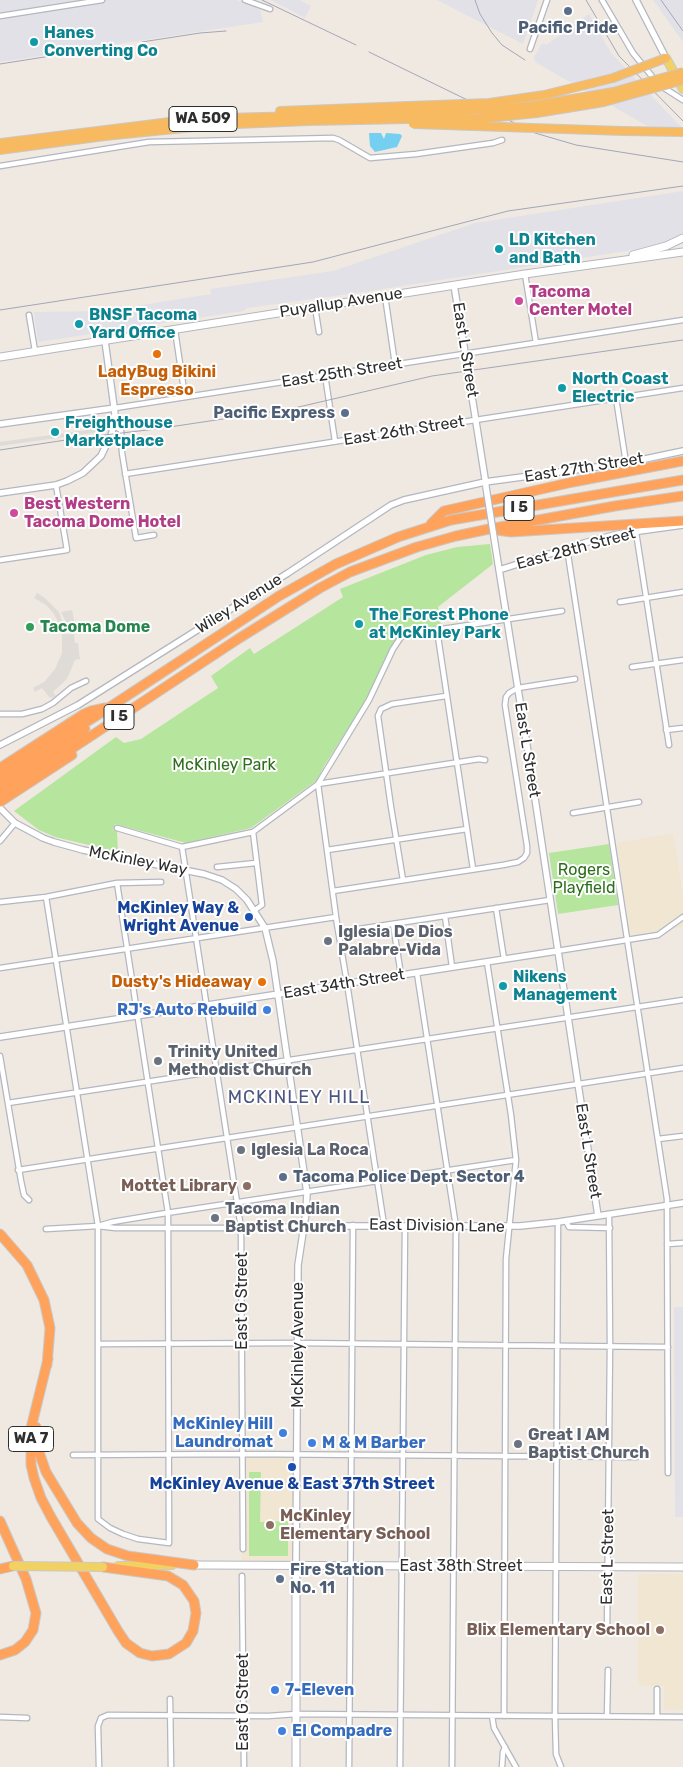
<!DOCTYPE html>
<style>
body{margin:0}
canvas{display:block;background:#efe9e1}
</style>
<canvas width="683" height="1767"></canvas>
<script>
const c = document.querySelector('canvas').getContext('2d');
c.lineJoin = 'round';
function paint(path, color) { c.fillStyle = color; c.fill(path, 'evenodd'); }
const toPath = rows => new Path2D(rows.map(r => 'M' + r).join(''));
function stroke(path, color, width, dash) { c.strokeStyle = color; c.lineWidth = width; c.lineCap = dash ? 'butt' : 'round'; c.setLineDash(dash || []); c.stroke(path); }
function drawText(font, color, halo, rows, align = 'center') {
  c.font = font + ' Rubik,sans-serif'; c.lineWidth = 4; c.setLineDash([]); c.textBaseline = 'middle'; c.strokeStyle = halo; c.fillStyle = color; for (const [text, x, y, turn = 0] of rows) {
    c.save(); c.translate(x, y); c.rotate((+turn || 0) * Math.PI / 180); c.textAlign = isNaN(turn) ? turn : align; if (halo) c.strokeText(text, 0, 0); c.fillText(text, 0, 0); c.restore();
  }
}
const industrial = toPath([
 [0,0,237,0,260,9,263,22,0,62],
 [271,0,300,0,311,6,305,18],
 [437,0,538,0,523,44],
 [653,0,683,0,683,42,659,8],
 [589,14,611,53,682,128,651,128,535,62,534,57,541,45,544,43,546,45],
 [683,191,683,233,668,242,646,248,370,291,247,308,243,311,38,342,34,312,104,311,211,294,210,289,333,271,475,223],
 [674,1307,683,1307,683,1517,675,1517]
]);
const education = toPath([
 [673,833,683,895,683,927,633,935,630,933,617,843],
 [242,1454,297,1455,296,1565,242,1565],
 [638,1574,683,1574,683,1710,664,1710,664,1686,638,1686]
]);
const green = toPath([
 [490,544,493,564,438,607,441,626,423,628,422,625,410,626,404,629,399,633,362,707,324,766,317,780,251,828,186,843,115,824,113,830,117,831,118,852,55,837,39,830,14,811,116,737,124,743,141,739,218,688,211,676,250,648,254,654,343,597,340,589,426,555,457,547],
 [609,844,618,905,558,914,549,853],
 [249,1472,261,1472,260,1522,288,1521,288,1556,249,1556]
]);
const plaza = toPath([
 [109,427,107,431,0,446,0,442],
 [37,593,45,598,59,612,67,635,71,632,61,612,72,610,76,631,74,635,75,643,78,643,80,660,78,659,75,660,67,679,53,692,56,696,52,698,49,697,42,688,35,692,33,688,44,682,55,669,62,653,62,635,59,624,54,614,46,605,34,598]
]);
const water = toPath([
 [369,133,381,133,384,139,386,133,400,134,402,136,397,147,375,152,370,146]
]);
const minor = toPath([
 [245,0,270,9],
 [602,0,633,53,655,80],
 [0,16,102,0],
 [530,49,547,0],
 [661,86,683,100],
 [0,166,149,142,333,138,339,140,370,158,416,154,493,143,502,140],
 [525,274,536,343],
 [385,296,395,364],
 [315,307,319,332],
 [29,315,35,351],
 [175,330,185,397],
 [325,375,335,441],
 [616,398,626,463],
 [115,408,683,320],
 [114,426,121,430,122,453,136,538,154,535],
 [125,474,683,388],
 [636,532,669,745],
 [567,548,667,1199,668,1473],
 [0,560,67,550,56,485],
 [620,602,683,592],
 [437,630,473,869],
 [632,667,683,660],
 [0,714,22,714,42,709,53,703,71,688,86,681],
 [666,730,683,728],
 [573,813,639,802],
 [117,828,182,847,253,832,318,784,369,700,393,649,401,637,409,634,562,611],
 [253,832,262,905,255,910],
 [0,841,15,823],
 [182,847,241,1228,243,1549],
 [327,850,467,829],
 [217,867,256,863],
 [403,880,391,807,378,716,381,709,392,704,446,696],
 [333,891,503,865,518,862,524,858,527,853,527,846,505,705,506,697,509,693,518,688,575,679],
 [46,897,98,1226,98,1519,110,1528,123,1534,138,1539,169,1543,168,1213,117,883],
 [0,902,46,897,117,883,161,882],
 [496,908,504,959],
 [445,916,452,967],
 [393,924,401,975],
 [339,932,550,900],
 [557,951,658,935,683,917],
 [487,962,511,1115,516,1160,506,1259,504,1716],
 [0,968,336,917],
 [417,973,456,1227,452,1767],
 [0,1056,21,1181,24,1195,29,1200],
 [8,1103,683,1000],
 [658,1139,683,1136],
 [18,1170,683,1068],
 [566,1221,569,1227,610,1228],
 [558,1222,555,1716,556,1754,561,1767],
 [384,1225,347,983,337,924,318,784,479,759,485,760],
 [98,1226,112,1222,160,1214,516,1160],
 [46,1229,98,1226,115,1228,241,1228,304,1226],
 [667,1244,683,1243],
 [98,1344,298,1343,668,1347],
 [73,1455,242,1454,637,1457],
 [242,1576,244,1767],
 [607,1630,610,1345,609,1214],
 [170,1699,171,1767],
 [492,1716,494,1728,516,1767],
 [607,1716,608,1670],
 [0,1717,27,1718],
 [657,1717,657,1689],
 [99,1767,98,1726,101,1718,108,1715,268,1716,296,1714,683,1717],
 [349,1767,353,1225],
 [400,1767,405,1226],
 [502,1767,503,1752,505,1747]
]);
const tertiary = toPath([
 [636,0,666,58],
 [454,285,463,340],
 [470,384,486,485],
 [0,424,115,408],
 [0,493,56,485,67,481,83,473,101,456,112,433,115,414,105,341],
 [498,563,528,752,598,1216],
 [499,570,584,543,618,534,683,525],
 [0,745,78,705,288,573,391,505,404,500,485,482,626,463,683,451],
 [0,808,15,823,43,838,54,842,83,850,204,874,222,880,236,889,247,900,265,928,273,961,307,1193,306,1213,298,1265,296,1565],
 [0,1037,557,951],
 [304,1226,520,1226,558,1222,683,1203]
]);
const secondary = toPath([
 [633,255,666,246,683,238],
 [0,357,525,274,683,252],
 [194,1565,683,1567],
 [296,1767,296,1565]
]);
const primary = toPath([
 [666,58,683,89],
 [118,1566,172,1565]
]);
const trunk = toPath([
 [280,111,408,106],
 [623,131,683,132],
 [0,143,178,121,226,118,408,113],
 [0,150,105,136,214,125,309,121,408,119]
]);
const motorway = toPath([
 [431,524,444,511,573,482,683,461],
 [497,530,511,532,683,521],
 [0,768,84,714,91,711,105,708],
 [0,777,110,707,279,596,336,564,398,537,451,520,683,480],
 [0,787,85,729],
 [0,794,38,771,238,639,320,588,350,572,417,547,456,536,489,529,615,506,683,496],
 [0,802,72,755],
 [0,1234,27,1265,44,1300,50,1328,47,1365],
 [48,1359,31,1428,31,1465,34,1478,41,1498,51,1517,118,1631,126,1643,140,1653,152,1656,169,1654,186,1643,193,1631,196,1613,194,1601,183,1585,168,1576,103,1567],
 [36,1427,38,1449,46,1472,77,1523,91,1538,107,1549,128,1556,194,1565],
 [0,1521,26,1579,36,1613,33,1630,25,1642,15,1650,0,1655],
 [0,1569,13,1566]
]);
const rail = toPath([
 [262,0,356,45],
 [475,0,480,14,492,33,502,45,525,60],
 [586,0,619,56,683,121],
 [661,0,683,31],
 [142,42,200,33,226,31],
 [369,52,535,133,576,145,683,162],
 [0,64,70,53,93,52],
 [0,310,313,262,508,211,683,186],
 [0,450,79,438,156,429,290,409,432,376,683,340]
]);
const tertiaryBridge = toPath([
 [463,340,470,384],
 [486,487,498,563]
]);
const primaryBridge = toPath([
 [13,1566,103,1567]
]);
const trunkBridge = toPath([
 [408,106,489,103,544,95,613,78,666,58],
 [408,113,491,110,531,106,613,92,683,72],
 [408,119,479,119,537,113,604,102,683,80],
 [413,124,623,131]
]);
const markers = [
 [568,11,5,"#5c6f8a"],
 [34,42,5,"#0f9aa8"],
 [499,249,5,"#0f9aa8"],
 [519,301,5,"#d1479c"],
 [79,324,5,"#0f9aa8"],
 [157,354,5,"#e8710a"],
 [562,388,5,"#0f9aa8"],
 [345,413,5,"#5c6f8a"],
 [55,432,5,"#0f9aa8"],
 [14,513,5,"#d1479c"],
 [359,624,5,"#0f9aa8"],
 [30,627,5,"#2e9e5b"],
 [249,917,5,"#1a4fb4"],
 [328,941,5,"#6b7280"],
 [262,982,5,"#e8710a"],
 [503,986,5,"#0f9aa8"],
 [267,1010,5,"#3f7fe0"],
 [158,1061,5,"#6b7280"],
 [241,1150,5,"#6b7280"],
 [283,1177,5,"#5c6f8a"],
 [247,1186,5,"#8d6e63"],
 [215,1218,5,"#6b7280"],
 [283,1433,5,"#3f7fe0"],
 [312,1443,5,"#3f7fe0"],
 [518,1444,5,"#6b7280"],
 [292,1467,5,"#1a4fb4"],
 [270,1525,5,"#8d6e63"],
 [280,1579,5,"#5c6f8a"],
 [660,1630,5,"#8d6e63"],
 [275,1690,5,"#3f7fe0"],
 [282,1731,5,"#3f7fe0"]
];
const shields = [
 [203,119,68],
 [519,508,30],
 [119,717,30],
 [31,1439,45]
];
const shieldNames = [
 ["WA 509",203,119],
 ["I 5",519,508],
 ["I 5",119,717],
 ["WA 7",31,1439]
];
const serviceNames = [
 ["Pacific Pride",568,28,"center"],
 ["Pacific Express",335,413,"right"],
 ["Tacoma Police Dept. Sector 4",293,1177],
 ["Fire Station",290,1570],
 ["No. 11",290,1588]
];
const cultureNames = [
 ["Hanes",44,33],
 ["Converting Co",44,51],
 ["LD Kitchen",509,240],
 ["and Bath",509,258],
 ["BNSF Tacoma",89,315],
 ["Yard Office",89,333],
 ["North Coast",572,379],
 ["Electric",572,397],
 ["Freighthouse",65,423],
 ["Marketplace",65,441],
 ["The Forest Phone",369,615],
 ["at McKinley Park",369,633],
 ["Nikens",513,977],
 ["Management",513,995]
];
const hotelNames = [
 ["Tacoma",529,292],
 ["Center Motel",529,310],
 ["Best Western",24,504],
 ["Tacoma Dome Hotel",24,522]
];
const streetNames = [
 ["Puyallup Avenue",341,303,-9],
 ["East L Street",465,350,81],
 ["East 25th Street",342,373,-9],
 ["East 26th Street",404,431,-9],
 ["East 27th Street",584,468,-9],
 ["East 28th Street",576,549,-15],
 ["Wiley Avenue",239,604,-32],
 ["East L Street",527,750,81],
 ["McKinley Way",138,861,11],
 ["East 34th Street",344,984,-9],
 ["East L Street",588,1151,81],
 ["East Division Lane",437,1226,1],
 ["East G Street",242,1301,-90],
 ["McKinley Avenue",298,1345,-90],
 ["East L Street",608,1557,-89],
 ["East 38th Street",461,1566],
 ["East G Street",243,1702,-90]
];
const foodNames = [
 ["LadyBug Bikini",157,372],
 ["Espresso",157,390],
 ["Dusty's Hideaway",252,982,"right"]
];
const leisureNames = [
 ["Tacoma Dome",40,627]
];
const parkNames = [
 ["McKinley Park",224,765],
 ["Rogers",584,870],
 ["Playfield",584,888]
];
const transitNames = [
 ["McKinley Way &",239,908],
 ["Wright Avenue",239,926],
 ["McKinley Avenue & East 37th Street",292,1484,"center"]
];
const worshipNames = [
 ["Iglesia De Dios",338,932],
 ["Palabre-Vida",338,950],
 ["Trinity United",168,1052],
 ["Methodist Church",168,1070],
 ["Iglesia La Roca",251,1150],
 ["Tacoma Indian",225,1209],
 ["Baptist Church",225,1227],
 ["Great I AM",528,1435],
 ["Baptist Church",528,1453]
];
const shopNames = [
 ["RJ's Auto Rebuild",257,1010,"right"],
 ["McKinley Hill",273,1424,"right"],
 ["Laundromat",273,1442,"right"],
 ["M & M Barber",322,1443],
 ["7-Eleven",285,1690],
 ["El Compadre",292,1731]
];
const educationNames = [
 ["Mottet Library",237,1186],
 ["McKinley",280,1516,"left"],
 ["Elementary School",280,1534,"left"],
 ["Blix Elementary School",650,1630]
];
const neighbourhoodNames = [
 ["MCKINLEY HILL",299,1098]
];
paint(industrial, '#e3e1e8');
paint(education, '#f0e6d1');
paint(green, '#b6e59e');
paint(plaza, '#dfdcd8');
paint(water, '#75cff0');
stroke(minor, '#b4b7c1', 7);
stroke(tertiary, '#b4b7c1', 8);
stroke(secondary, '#b4b7c1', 9);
stroke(primary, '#c9c9c9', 10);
stroke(trunk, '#c9c9c9', 10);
stroke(motorway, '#c9c9c9', 11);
stroke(minor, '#fff', 4.5);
stroke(tertiary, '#fff', 5.5);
stroke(secondary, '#fff', 7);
stroke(primary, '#f2d163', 8);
stroke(trunk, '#f8ba60', 8);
stroke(motorway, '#ffa35c', 9);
stroke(rail, '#a3a6b8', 1);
stroke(tertiaryBridge, '#b4b7c1', 8, []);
stroke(primaryBridge, '#c9c9c9', 10, []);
stroke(trunkBridge, '#c9c9c9', 10, []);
stroke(tertiaryBridge, '#fff', 5.5);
stroke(primaryBridge, '#f2d163', 8);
stroke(trunkBridge, '#f8ba60', 8);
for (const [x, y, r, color] of markers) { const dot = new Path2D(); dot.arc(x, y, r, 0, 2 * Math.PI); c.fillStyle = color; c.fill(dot); stroke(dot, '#fff', 2); }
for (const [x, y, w] of shields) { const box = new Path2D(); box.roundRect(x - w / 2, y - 12.5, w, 25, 4); c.fillStyle = '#fff'; c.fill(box); stroke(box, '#2e2e2e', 1); }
drawText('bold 15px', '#2e2e2e', null, shieldNames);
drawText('bold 16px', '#4e5e75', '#fff', serviceNames, 'left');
drawText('bold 16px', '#0d838f', '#fff', cultureNames, 'left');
drawText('bold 16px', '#b23c85', '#fff', hotelNames, 'left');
drawText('16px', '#2e2e2e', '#fff', streetNames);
drawText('bold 16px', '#c56008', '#fff', foodNames);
drawText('bold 16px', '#27864d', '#fff', leisureNames, 'left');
drawText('16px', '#2c6e1b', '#fff', parkNames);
drawText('bold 16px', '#164399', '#fff', transitNames, 'right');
drawText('bold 16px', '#5b616d', '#fff', worshipNames, 'left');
drawText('bold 16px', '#366cbe', '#fff', shopNames, 'left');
drawText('bold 16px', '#785e54', '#fff', educationNames, 'right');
c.letterSpacing = '1px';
drawText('18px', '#4d5680', '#fff', neighbourhoodNames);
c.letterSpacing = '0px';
</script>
